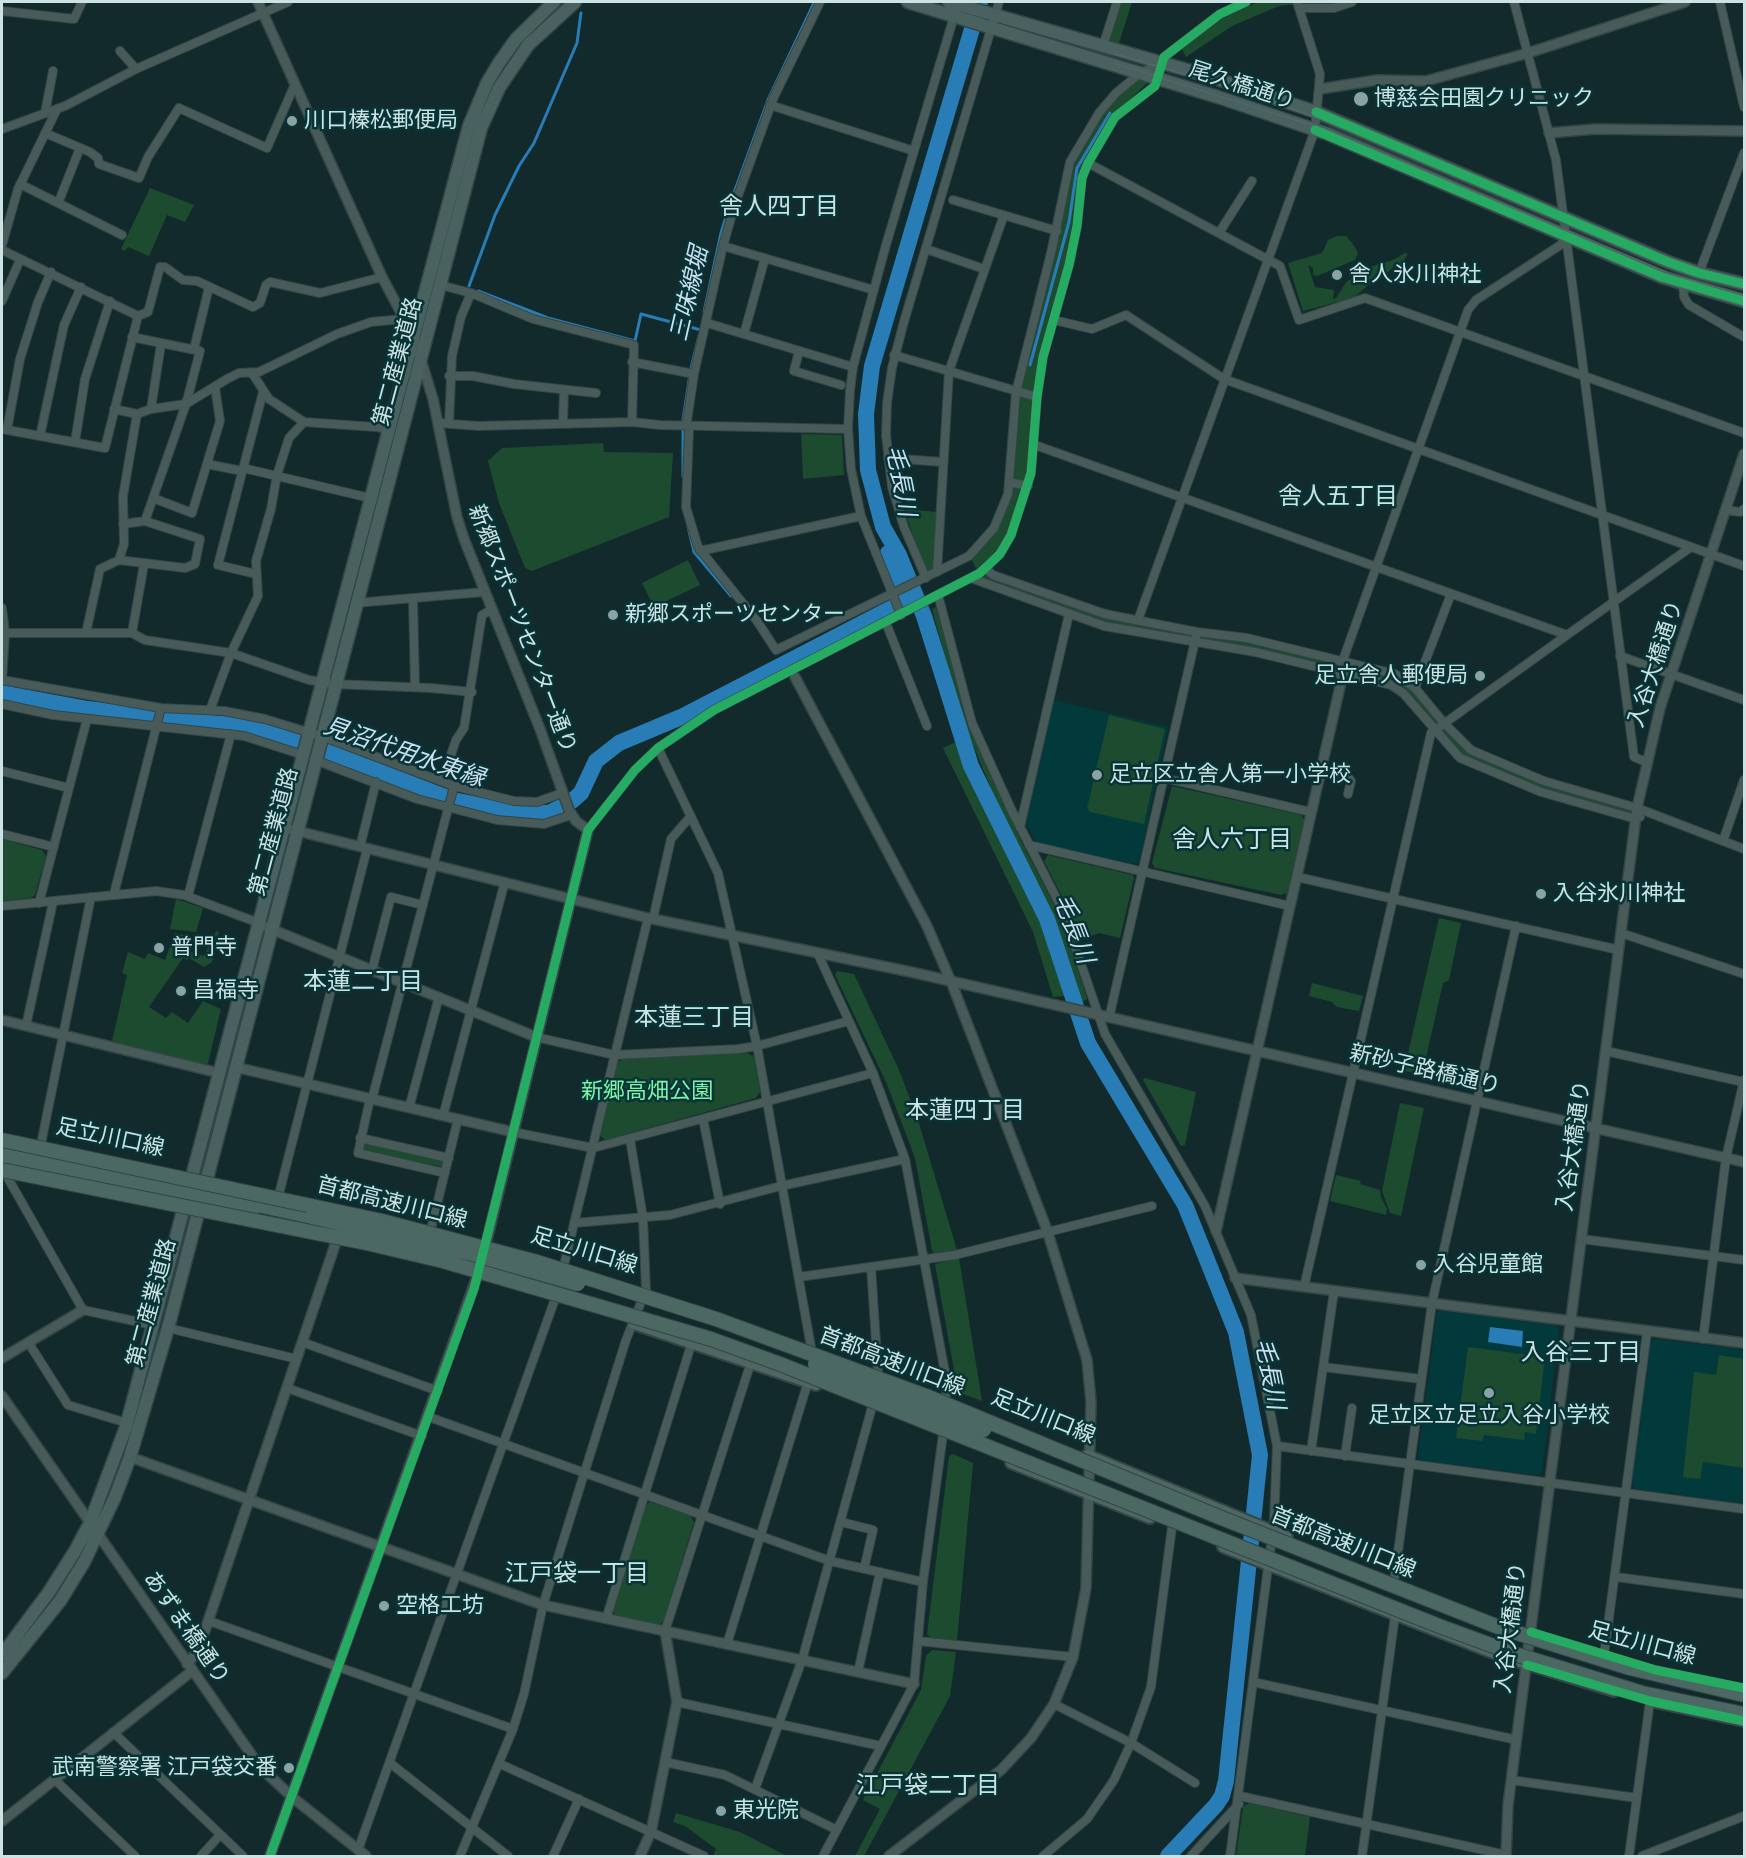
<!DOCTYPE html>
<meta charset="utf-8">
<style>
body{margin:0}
#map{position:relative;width:1746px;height:1858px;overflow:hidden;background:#122a2c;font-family:Karla,sans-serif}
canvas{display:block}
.frame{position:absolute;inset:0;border:3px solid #cde2e3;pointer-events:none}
</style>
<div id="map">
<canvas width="1746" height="1858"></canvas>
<div class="frame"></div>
</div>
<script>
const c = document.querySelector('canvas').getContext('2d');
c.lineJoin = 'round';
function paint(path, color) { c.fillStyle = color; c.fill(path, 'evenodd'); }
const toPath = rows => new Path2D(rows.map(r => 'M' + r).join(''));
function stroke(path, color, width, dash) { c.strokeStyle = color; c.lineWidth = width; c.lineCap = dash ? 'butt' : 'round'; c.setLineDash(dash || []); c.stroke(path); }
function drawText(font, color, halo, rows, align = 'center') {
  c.font = font + ' Karla,"Noto Sans JP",sans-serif'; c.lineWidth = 5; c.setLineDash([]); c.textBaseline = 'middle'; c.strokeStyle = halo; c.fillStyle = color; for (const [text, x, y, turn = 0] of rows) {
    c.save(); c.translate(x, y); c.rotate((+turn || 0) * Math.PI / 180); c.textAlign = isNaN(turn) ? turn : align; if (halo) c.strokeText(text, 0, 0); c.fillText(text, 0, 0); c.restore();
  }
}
const built = toPath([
 [1053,700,1168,727,1139,862,1135,864,1037,843,1026,824],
 [1441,1310,1555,1325,1559,1330,1542,1472,1537,1475,1421,1460,1418,1456,1437,1312],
 [1654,1339,1739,1349,1744,1353,1744,1504,1679,1495,1671,1491,1669,1494,1636,1489,1632,1483,1638,1435,1642,1423,1640,1420,1644,1382,1649,1374,1646,1371,1649,1344]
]);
const green = toPath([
 [1120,2,1132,2,1119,43,1108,40],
 [1258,2,1331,2,1279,6,1232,26,1186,57,1181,47,1220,18],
 [1139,78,1149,81,1118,111,1085,165,1067,264,1052,320,1023,494,1002,547,977,571,971,558,988,541,1002,519,1013,490,1021,389,1034,323,1060,231,1072,163,1101,115,1119,94],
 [150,188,194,205,185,222,167,215,149,256,128,247,125,251,121,249],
 [1337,236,1346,236,1353,244,1358,253,1355,260,1317,276,1313,275,1313,268,1308,265,1315,287,1334,290,1333,299,1336,298,1347,281,1366,275,1370,267,1393,260,1405,253,1408,254,1399,268,1394,266,1383,277,1379,276,1353,298,1303,311,1288,263,1322,253,1328,240],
 [801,434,842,435,844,475,803,479],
 [603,443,604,452,673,453,669,517,532,571,525,568,499,503,488,461,502,448],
 [904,509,937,512,934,570,925,571],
 [688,560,700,585,654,607,642,583],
 [986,575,1106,617,1211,638,1254,642,1392,675,1412,688,1469,752,1632,809,1630,815,1541,789,1468,759,1456,751,1400,686,1105,624,981,579],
 [936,607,970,725,1021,841,1060,916,1087,998,1085,1001,1078,999,1052,920,1016,847,961,717,932,609],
 [1109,715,1165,729,1144,824,1090,812,1087,808],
 [956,742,965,770,1043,927,1067,996,1053,997,1033,932,943,748],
 [1172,786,1302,815,1304,820,1287,893,1281,895,1155,868,1152,863],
 [2,839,42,850,46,856,35,895,31,898,2,901],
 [1048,855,1133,875,1134,878,1120,938,1099,933,1078,940,1069,910,1044,861],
 [176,899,203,908,196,932,170,929],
 [1439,918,1461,923,1449,980,1443,983,1422,1075,1404,1071],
 [216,931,219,932,212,962,204,967,189,958,187,960,183,958,149,1007,166,1018,172,1012,188,1023,203,1001,221,1009,208,1063,205,1065,112,1041,127,975,122,973,128,952,145,959,148,953,165,960,175,933,193,937,188,951,204,956],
 [837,971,854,974,899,1070,918,1120,957,1250,935,1254,932,1250,915,1158,886,1082,835,975],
 [1312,983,1363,996,1359,1011,1337,1007,1332,1002,1309,996],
 [747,1053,754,1057,760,1092,756,1098,605,1140,600,1135,617,1063,622,1059],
 [1145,1078,1196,1092,1185,1145,1181,1146,1143,1080],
 [1400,1103,1424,1108,1401,1216,1390,1213,1382,1191],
 [364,1141,443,1160,444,1167,361,1151],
 [1336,1175,1361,1181,1360,1184,1380,1190,1381,1197,1387,1209,1386,1215,1330,1201],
 [959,1258,982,1401,963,1394,957,1387,935,1264],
 [1468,1347,1545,1357,1536,1434,1525,1432,1524,1440,1484,1435,1482,1441,1456,1438],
 [1719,1355,1744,1359,1744,1468,1703,1462,1700,1479,1683,1477,1694,1372,1716,1375],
 [953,1454,973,1463,957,1641,931,1638,927,1634,949,1456],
 [650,1502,690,1515,694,1522,663,1622,658,1625,616,1616,613,1611,645,1505],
 [932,1650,956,1652,950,1696,864,1856,855,1856,880,1809,863,1800,921,1690,926,1656],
 [1249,1803,1310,1817,1305,1856,1236,1856,1243,1807],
 [676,1813,740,1832,785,1855,713,1856,716,1849,685,1826,673,1822]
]);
const water = toPath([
 [1490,1327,1523,1331,1522,1347,1488,1342]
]);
const stream = toPath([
 [469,286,495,215,519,166,534,143,577,43,581,13],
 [478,291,548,318,635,341,641,314,701,330],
 [704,312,721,233,731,201,768,100,814,3],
 [1030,365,1069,222,1077,168,1110,113],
 [683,477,683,420,691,368,699,336],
 [683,505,694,552,731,596]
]);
const river = toPath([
 [980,2,872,366,866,414,868,470,883,527,899,555,924,616,971,766,1047,919,1088,1043,1185,1205,1236,1332,1260,1455,1226,1781,1222,1796,1216,1805,1168,1856],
 [2,693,88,709,249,727,326,751,453,800,515,812,549,813,572,801,581,793,596,761,619,743,681,717,905,601,888,553]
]);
const minor = toPath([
 [820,2,773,99,735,204,723,246,694,374,687,421,689,430,686,507,698,547,757,621,776,650,969,556,994,528,1008,494,1016,392,1051,253,1070,162,1099,113,1116,93,1139,74,1160,63],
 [1514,2,1556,160,1634,757,1646,762],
 [1720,2,1744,107],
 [1299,8,1334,8,1352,2],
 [2,11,74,19,82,2],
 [1103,46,1117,2],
 [120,51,136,69],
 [770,105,914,151],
 [45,113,53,71],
 [2,129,65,106,136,69,288,2],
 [45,133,90,152,98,158,99,164,139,178,148,157,179,108,267,148,295,84],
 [1088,163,1280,266,1299,320,1365,298,1744,433],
 [20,184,122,235],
 [953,200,1057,231],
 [59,201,80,148],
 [1219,233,1252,181],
 [2,245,18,189,57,109],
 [723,246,874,290],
 [926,249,984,269],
 [2,250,138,316,148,312,160,267,165,267,183,280,197,281,253,307,260,303,266,285,270,282,320,293,382,277],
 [1699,273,1744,153],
 [440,285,471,293,533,319,634,345,632,422],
 [1683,285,1684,297,1689,305,1744,337],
 [2,301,20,260],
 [1054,320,1092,329,1126,315,1224,379,1744,566],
 [707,323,853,367],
 [744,334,765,258],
 [194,349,209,287],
 [799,351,794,371,841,385],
 [894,355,1037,397],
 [632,362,694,374],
 [252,373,269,399,304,422],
 [449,376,473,376,514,384,596,393],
 [114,409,137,414,151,409,186,404,227,379,239,373,259,372,337,334,371,322,402,319],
 [151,409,161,344],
 [439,423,478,426,632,422,660,425,848,429],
 [449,423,452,356,461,317,471,293],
 [563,423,564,390],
 [380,428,386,411],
 [2,429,105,448,138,316],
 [7,430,20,359,38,302,51,272],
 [40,436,64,325,81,287],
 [75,442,85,379,110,301],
 [1035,445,1567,635,1431,733,1304,1287],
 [888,458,943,462],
 [207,464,242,471],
 [243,468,370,498],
 [1009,482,1028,486],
 [153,498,192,513,220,421,215,387],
 [1726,510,1740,512,1744,509],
 [123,524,145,521,186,404,200,351,132,337],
 [700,551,861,516],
 [119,560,185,568,195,564,200,539,145,521],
 [986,569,993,575,1105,614,1197,632,1247,638,1395,674,1415,688,1444,723,1471,750,1544,781,1637,808,1744,849],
 [937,572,949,371,1004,215],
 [256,574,218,565,263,392],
 [926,578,904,527,892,487,886,435,887,403,892,368,903,325,999,2],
 [971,578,1104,626,1255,652,1391,685,1403,693,1460,758,1541,792,1636,819,1640,817],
 [938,595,972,723,1012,811,1063,911,1105,1034,1205,1206,1251,1315,1277,1446,1274,1522,1230,1856],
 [413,599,415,687],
 [355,603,484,592],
 [2,608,5,633,2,680],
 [901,615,861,516,851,469,848,429,850,391,853,367,886,245,955,13],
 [1138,620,1315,130,1320,74,1297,2],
 [886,623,927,726],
 [5,633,132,633,145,640,231,653,309,680,334,684,431,688,472,692],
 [86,633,100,569,119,560,124,544,123,496,137,414],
 [132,633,144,564],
 [1567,635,1691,547],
 [1620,656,1744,700],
 [1343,660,1468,310,1476,300,1562,244,1564,237],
 [2,680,161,708,224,711,265,719,321,736,454,786,514,801,537,802,562,793],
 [1415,688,1451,594],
 [2,704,53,715,244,736,303,755],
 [210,710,231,653,258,596,256,561,271,509,277,475,289,438,304,422,389,428],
 [658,748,718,873,757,1046,811,1347],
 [315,760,417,799,497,820,544,824,571,815],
 [2,771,69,788],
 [1321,772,1348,777,1351,781,1348,794],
 [1164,778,1311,812],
 [442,781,456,740,464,728,482,615,491,610],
 [1020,827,1069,614],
 [588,830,635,770,658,748,714,710,980,573,1000,554,1011,535,1031,473,1037,397,1043,357,1069,265,1077,226,1082,178,1088,163,1115,117,1155,86,1164,57,1220,14,1246,2],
 [2,834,54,847],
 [1723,841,1744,780],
 [1029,845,1290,906],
 [360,847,376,782],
 [1297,877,1619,950],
 [114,894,161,708],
 [188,896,231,734],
 [39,903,87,719],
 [2,906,156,891,184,895,259,923],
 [653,919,671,839,690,817],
 [1621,933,1744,974],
 [817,952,873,1073,905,1159,947,1383,945,1406],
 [372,970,391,897,423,905],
 [1109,1018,1197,632],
 [26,1026,53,902],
 [536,1037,615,1055,738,1049,757,1046,849,1021],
 [1606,1051,1743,1082],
 [370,1099,358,1153,445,1173],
 [372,1099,454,786],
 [409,1108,439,997],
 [443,1116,504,885],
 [703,1119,720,1204],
 [513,1132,593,1148,873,1073],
 [360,1138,449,1158],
 [41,1144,91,897],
 [5,1173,83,1310,153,1325],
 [279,1194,367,849],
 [574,1223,670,1215,781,1186,905,1159],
 [431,1229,458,1119],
 [1581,1239,1744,1260],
 [564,1265,648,918],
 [871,1267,878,1372],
 [799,1277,955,1255,1152,1206],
 [168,1328,297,1359],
 [1703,1339,1726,1158,1744,1080],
 [28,1342,68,1405,127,1423],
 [302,1342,438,1391],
 [1323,1367,1421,1379],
 [287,1388,422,1436],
 [429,1417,830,1561,923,1582],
 [1277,1446,1744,1509],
 [1311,1451,1334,1291],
 [1345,1456,1352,1408],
 [841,1522,873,1530,864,1569],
 [1616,1577,1744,1594],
 [1394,1581,1432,1303,1516,926],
 [606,1619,692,1342],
 [209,1621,513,1729],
 [665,1631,751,1362],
 [918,1641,1073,1657],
 [727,1644,808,1382],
 [1604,1655,1647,1332],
 [858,1672,880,1572],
 [1253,1682,1517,1740],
 [677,1702,881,1746],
 [1054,1704,1131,1743,1195,1783],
 [113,1732,243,1856],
 [665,1762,725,1775,837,1830],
 [390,1763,508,1856],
 [500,1764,704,1856],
 [54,1779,135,1856],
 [1511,1780,1637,1798],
 [755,1789,802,1660,872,1407],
 [1240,1796,1506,1855],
 [358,1850,555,1299],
 [201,1856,220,1835],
 [460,1856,513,1729,524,1694,543,1605,626,1340,646,1290,643,1218,630,1139],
 [553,1856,579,1799],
 [823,1856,914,1684,923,1582,944,1427],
 [1043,1856,1087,1819,1114,1780,1131,1743,1151,1687,1172,1527],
 [1191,1856,1239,1804],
 [1362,1856,1395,1616],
 [1629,1856,1650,1701],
 [1642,1856,1744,1816]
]);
const tertiary = toPath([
 [258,2,382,277,414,337,433,399,457,517,464,539,540,729,569,810,576,821,588,830,484,1252],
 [1320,89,1377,80,1426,81,1528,53,1685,2],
 [1549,133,1595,129,1744,131],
 [795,677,927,926,952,984,1047,1230,1087,1360,1091,1402,1086,1588,1073,1657,1054,1704,1031,1738,1001,1770,889,1856],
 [285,828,648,918,911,972,1744,1162],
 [266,927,536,1037],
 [2,1020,219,1073],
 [235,1067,513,1132],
 [1216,1231,1342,678,1343,660],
 [1235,1278,1744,1343],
 [2,1358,83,1310],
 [2,1396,260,1767,292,1797,366,1856],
 [130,1457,543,1605,914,1684],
 [187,1664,198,1651,336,1242],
 [2,1821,192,1671],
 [270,1856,480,1268],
 [640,1856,651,1832,677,1702,665,1631],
 [1506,1856,1508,1805,1637,808,1660,708,1744,454]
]);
const secondary = toPath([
 [634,1324,816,1385],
 [1087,1455,1287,1537],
 [1011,1463,1150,1518],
 [1223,1547,1501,1656,1614,1691],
 [1655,1702,1744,1721]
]);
const primary = toPath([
 [908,2,1218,97,1328,134,1662,277,1744,301],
 [949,2,1208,76,1316,112,1668,262,1699,273,1744,284],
 [2,1655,49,1592,75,1551,90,1523,126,1427,469,126,487,83,499,63,516,39,554,2],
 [2,1673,60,1601,84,1562,115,1497,130,1457,168,1328,481,128,499,88,528,45,575,2]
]);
const motorway = toPath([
 [2,1148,312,1217],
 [2,1161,252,1211]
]);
const tram = toPath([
 [1116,54,1249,93,1339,126],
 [1114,63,1327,130,1671,274,1744,295]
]);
const motorwayBridge = toPath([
 [2,1140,382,1221,537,1262,716,1319,926,1396,1219,1517,1501,1628,1630,1668,1744,1695],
 [2,1170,371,1244,443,1261,711,1339,780,1364,1439,1626,1518,1655,1642,1693,1744,1714],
 [312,1217,472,1254,578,1284],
 [815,1364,984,1430]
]);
const cycleway = toPath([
 [1316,112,1668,262,1699,273,1744,284],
 [1315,130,1662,277,1744,301],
 [1531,1632,1656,1670,1744,1688],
 [1527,1665,1650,1701,1744,1721],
 [270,1856,474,1289,588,830,635,770,658,748,714,710,980,573,1000,554,1011,535,1031,473,1037,397,1043,357,1069,265,1077,226,1082,178,1088,163,1115,117,1155,86,1164,57,1220,14,1246,2]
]);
const markers = [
 [1361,99,8,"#8ca2a3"],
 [292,121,6,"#8ca2a3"],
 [1337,275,6,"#8ca2a3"],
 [613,615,6,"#8ca2a3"],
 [1480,676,6,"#8ca2a3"],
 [1097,775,6,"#8ca2a3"],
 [1541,894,6,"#8ca2a3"],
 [159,948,6,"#8ca2a3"],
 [181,991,6,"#8ca2a3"],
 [1421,1265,6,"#8ca2a3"],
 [1489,1393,6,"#8ca2a3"],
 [384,1606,6,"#8ca2a3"],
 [289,1768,6,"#8ca2a3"],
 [721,1811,6,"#8ca2a3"]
];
const streetNames = [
 ["尾久橋通り",1242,86,18],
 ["第二産業道路",398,362,-75],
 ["新郷スポーツセンター通り",522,629,69],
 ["入谷大橋通り",1656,664,-72],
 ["第二産業道路",274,832,-75],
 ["新砂子路橋通り",1425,1070,13],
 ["足立川口線",110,1138,12],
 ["入谷大橋通り",1574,1146,-82],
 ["首都高速川口線",392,1203,14],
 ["足立川口線",584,1251,17],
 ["第二産業道路",152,1303,-75],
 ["首都高速川口線",892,1362,21],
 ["足立川口線",1043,1417,22],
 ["首都高速川口線",1343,1543,22],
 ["あずま橋通り",186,1628,55],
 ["入谷大橋通り",1511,1628,-83],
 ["足立川口線",1642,1644,15]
];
const poiNames = [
 ["博慈会田園クリニック",1374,99],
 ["川口榛松郵便局",304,121],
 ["舎人氷川神社",1349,275],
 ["新郷スポーツセンター",625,615],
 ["足立舎人郵便局",1468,676,"right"],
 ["足立区立舎人第一小学校",1109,775],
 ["入谷氷川神社",1553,894],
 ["普門寺",171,948],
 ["昌福寺",193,991],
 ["入谷児童館",1433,1265],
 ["足立区立足立入谷小学校",1489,1416,"center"],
 ["空格工坊",396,1606],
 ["武南警察署 江戸袋交番",277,1768,"right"],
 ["東光院",733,1811]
];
const parkNames = [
 ["新郷高畑公園",647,1092]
];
const neighbourhoodNames = [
 ["舎人四丁目",779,207],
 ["舎人五丁目",1338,497],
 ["舎人六丁目",1232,840],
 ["本蓮二丁目",363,982],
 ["本蓮三丁目",694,1018],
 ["本蓮四丁目",965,1111],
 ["入谷三丁目",1581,1353],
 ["江戸袋一丁目",577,1574],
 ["江戸袋二丁目",928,1786]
];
const waterNames = [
 ["三味線堀",690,294,-77],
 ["毛長川",900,481,79],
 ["見沼代用水東縁",404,753,19],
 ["毛長川",1073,929,69],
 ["毛長川",1269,1374,79]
];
paint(built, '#023a3c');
paint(green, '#1c4b2f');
paint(water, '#287db6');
stroke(stream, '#287db6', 3);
stroke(river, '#287db6', 16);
stroke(minor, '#324647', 10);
stroke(tertiary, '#324647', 12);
stroke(secondary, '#324647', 14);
stroke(primary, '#324647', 15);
stroke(motorway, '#324647', 16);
stroke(minor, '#495b58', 8);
stroke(tertiary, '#495b58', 9);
stroke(secondary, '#4f6662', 10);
stroke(primary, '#49625f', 12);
stroke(motorway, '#4c6863', 14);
stroke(tram, '#546666', 1.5);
stroke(motorwayBridge, '#324647', 16, []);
stroke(motorwayBridge, '#4c6863', 14);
stroke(cycleway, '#26ab63', 9);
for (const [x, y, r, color] of markers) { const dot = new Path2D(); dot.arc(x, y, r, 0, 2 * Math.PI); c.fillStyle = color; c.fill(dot); stroke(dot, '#073436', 2); }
drawText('22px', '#cde2e3', '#073436', streetNames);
drawText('22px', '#cde2e3', '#073436', poiNames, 'left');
drawText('22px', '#7cf6a6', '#073436', parkNames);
drawText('24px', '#cde2e3', '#073436', neighbourhoodNames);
drawText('italic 24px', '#ccdff0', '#073436', waterNames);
</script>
